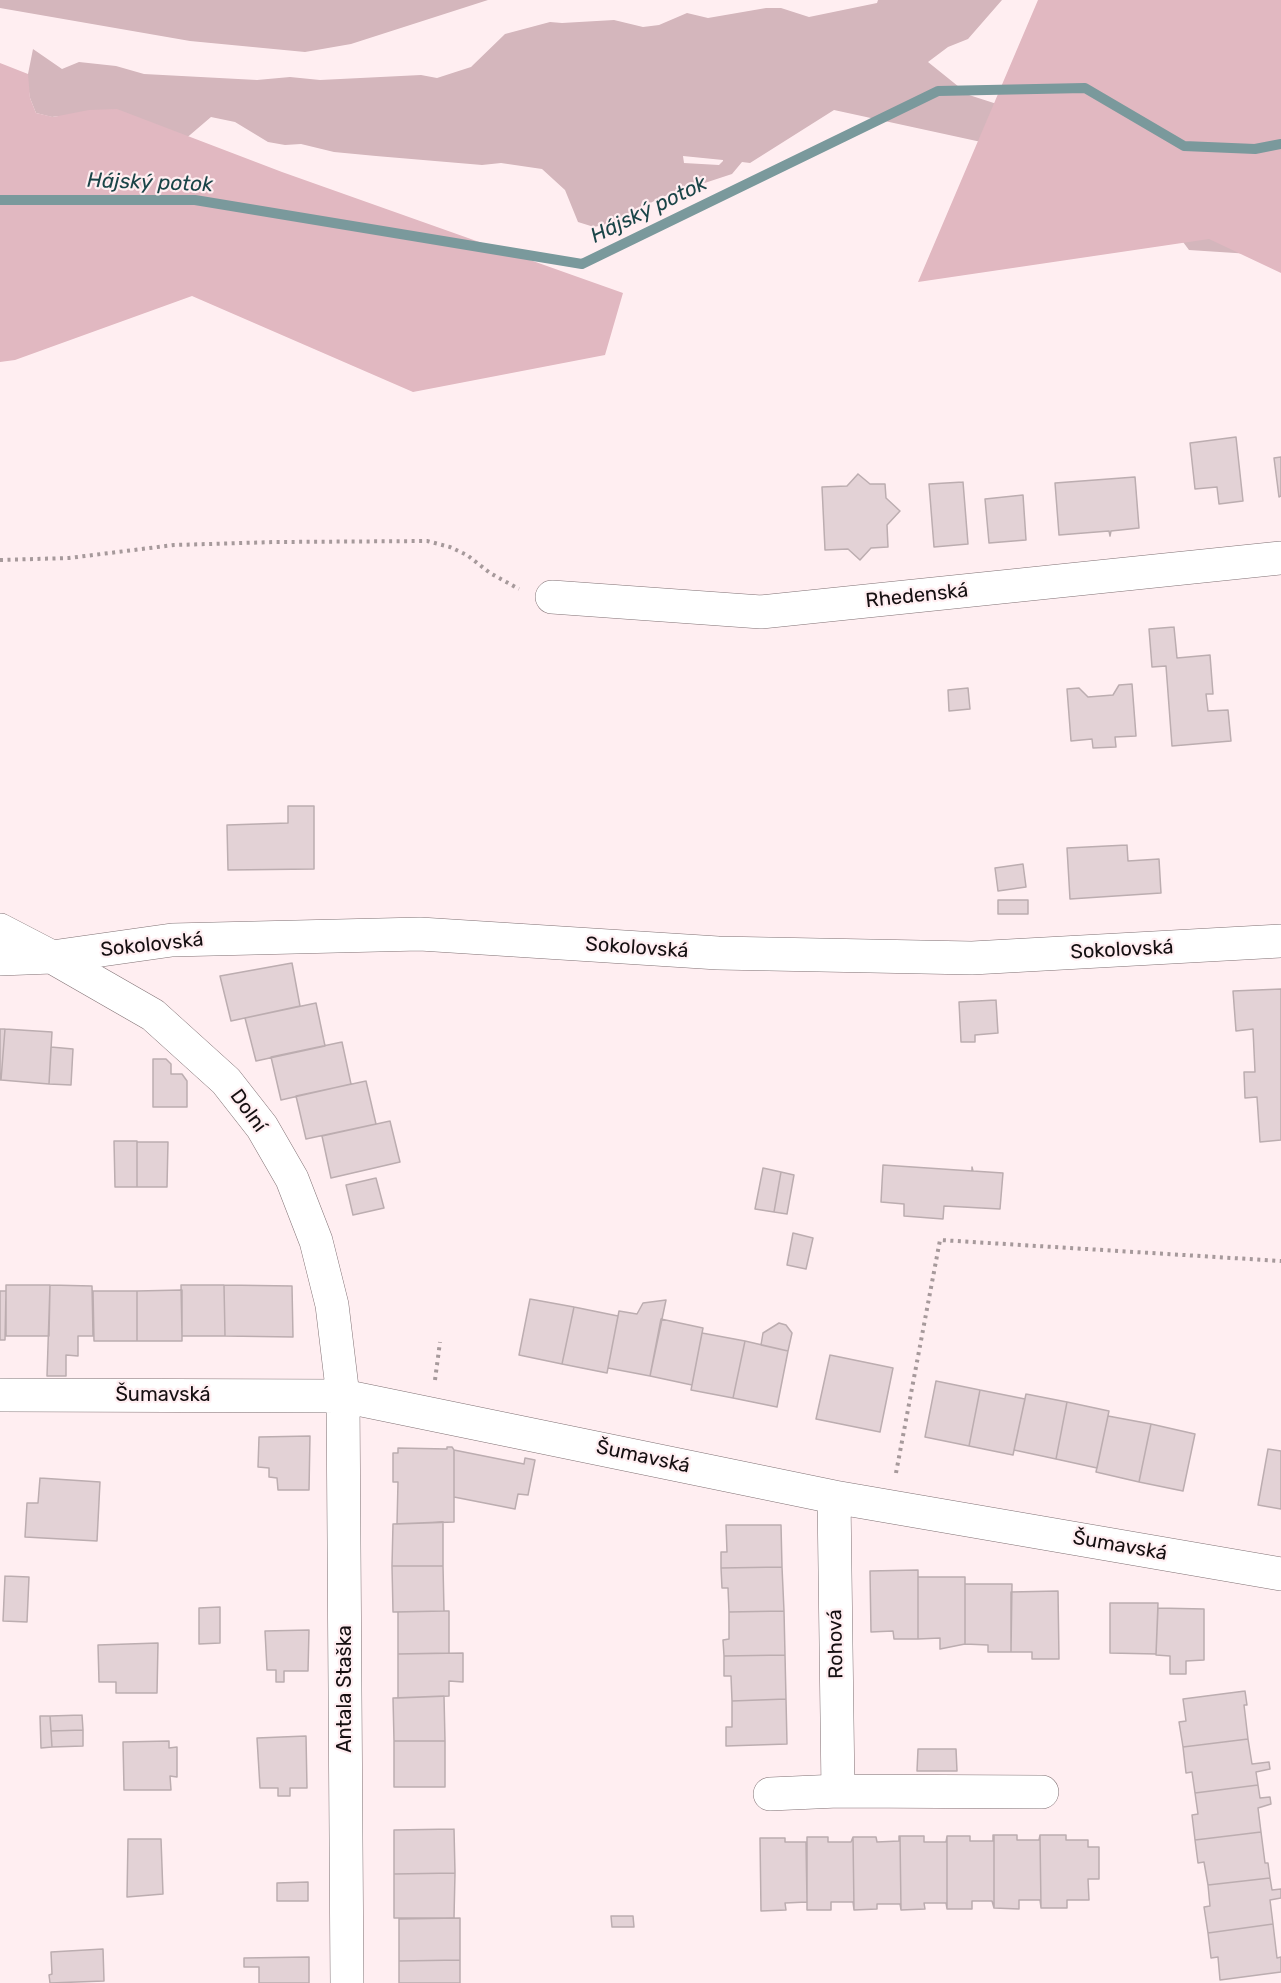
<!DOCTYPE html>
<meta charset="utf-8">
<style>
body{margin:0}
canvas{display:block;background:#ffeef1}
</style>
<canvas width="1281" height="1983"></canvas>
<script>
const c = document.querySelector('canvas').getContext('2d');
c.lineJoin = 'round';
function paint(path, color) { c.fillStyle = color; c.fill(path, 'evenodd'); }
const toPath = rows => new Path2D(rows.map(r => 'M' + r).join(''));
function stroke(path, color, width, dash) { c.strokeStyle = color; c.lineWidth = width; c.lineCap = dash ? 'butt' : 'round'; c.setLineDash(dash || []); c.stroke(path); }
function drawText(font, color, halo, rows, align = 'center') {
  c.font = font + ' Rubik,sans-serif'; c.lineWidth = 4.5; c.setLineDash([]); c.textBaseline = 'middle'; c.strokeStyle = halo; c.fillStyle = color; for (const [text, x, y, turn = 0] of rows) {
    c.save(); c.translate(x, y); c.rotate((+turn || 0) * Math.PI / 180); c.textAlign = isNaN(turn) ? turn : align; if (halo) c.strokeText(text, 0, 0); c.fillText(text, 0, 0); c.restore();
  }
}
const green = toPath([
 [0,0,488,0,351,44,305,52,190,41,0,8],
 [878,0,1002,0,968,39,948,47,928,62,969,95,1158,156,1281,166,1281,256,1189,250,1133,175,834,110,750,163,742,162,732,174,662,197,611,223,594,227,578,222,565,190,542,169,501,163,482,165,376,156,334,152,301,144,285,145,268,142,235,122,211,117,80,229,59,116,52,117,36,113,30,98,27,79,33,49,62,69,79,62,116,66,144,74,257,80,290,77,320,80,421,75,437,78,471,67,505,34,550,22,562,23,614,20,643,27,659,25,687,13,708,18,766,8,781,8,809,17,877,3],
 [683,156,723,160,723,161,719,165,684,163]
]);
const forest = toPath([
 [1038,0,1281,0,1281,273,1209,239,918,282],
 [0,63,28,74,30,98,36,113,53,117,89,110,117,109,282,172,623,293,605,355,413,392,192,296,15,360,0,362]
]);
const stream = toPath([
 [0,200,195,200,582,264,938,91,1085,88,1184,146,1255,149,1281,144]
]);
const building = toPath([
 [1236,437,1243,501,1219,504,1217,487,1195,489,1190,443,1236,437],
 [1281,457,1281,496,1279,497,1274,458,1281,457],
 [858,474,870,484,885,484,886,498,900,511,887,525,888,547,871,548,860,560,848,549,825,550,822,487,847,486,858,474],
 [1135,477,1139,528,1111,531,1110,536,1109,531,1059,535,1055,483,1135,477],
 [963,482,968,544,934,547,929,484,963,482],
 [1023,495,1026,540,989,543,985,499,1023,495],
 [1174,627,1177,658,1210,655,1213,694,1206,694,1208,711,1228,710,1231,741,1172,746,1166,666,1152,667,1149,629,1174,627],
 [1132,684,1136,736,1115,737,1116,747,1093,748,1092,739,1071,741,1067,689,1079,688,1088,697,1113,695,1119,685,1132,684],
 [968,688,970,709,949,711,948,690,968,688],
 [288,806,314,806,314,869,228,870,227,825,288,823,288,806],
 [1127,845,1128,861,1159,859,1161,893,1070,899,1067,848,1127,845],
 [1023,864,1026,887,998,891,995,868,1023,864],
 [998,900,1028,900,1028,914,998,914,998,900],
 [292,963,300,1006,231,1021,220,976,292,963],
 [1281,989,1281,1140,1260,1142,1257,1097,1245,1098,1244,1072,1255,1072,1253,1029,1236,1031,1233,991,1281,989],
 [996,1000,998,1033,975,1035,975,1042,961,1042,959,1002,996,1000],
 [316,1003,325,1046,256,1061,245,1018,316,1003],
 [0,1029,5,1029,1,1080,0,1080,0,1029],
 [5,1029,52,1032,49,1084,1,1080,5,1029],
 [342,1042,351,1084,281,1100,271,1057,342,1042],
 [51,1047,73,1049,71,1085,49,1084,51,1047],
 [153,1059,166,1059,171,1064,171,1074,182,1074,187,1081,187,1107,153,1107,153,1059],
 [366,1081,376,1124,306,1139,296,1096,366,1081],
 [390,1121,400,1162,331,1178,322,1136,390,1121],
 [114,1141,137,1141,137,1187,115,1187,114,1141],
 [137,1142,168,1142,167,1187,137,1187,137,1142],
 [883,1165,972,1171,972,1167,973,1171,1003,1173,1000,1209,944,1206,943,1219,904,1216,904,1204,881,1202,883,1165],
 [763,1168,781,1172,774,1212,755,1209,763,1168],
 [781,1172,794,1175,787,1214,774,1212,781,1172],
 [376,1178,384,1208,353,1215,346,1185,376,1178],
 [793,1233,813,1238,806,1269,787,1265,793,1233],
 [6,1285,50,1285,49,1336,6,1336,6,1285],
 [50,1285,92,1286,93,1336,78,1336,78,1356,66,1355,66,1376,47,1376,50,1285],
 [181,1285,224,1285,225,1336,182,1336,181,1285],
 [224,1285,292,1286,293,1337,225,1336,224,1285],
 [182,1290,182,1341,137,1341,137,1291,182,1290],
 [0,1291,6,1291,5,1340,0,1340,0,1291],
 [93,1291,137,1291,137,1341,94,1341,93,1291],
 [530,1299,574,1307,562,1364,519,1355,530,1299],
 [666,1300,650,1376,608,1368,619,1311,637,1314,643,1303,666,1300],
 [574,1307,618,1316,607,1373,562,1364,574,1307],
 [661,1319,703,1328,692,1385,650,1376,661,1319],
 [779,1323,786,1325,792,1333,788,1351,761,1345,763,1333,779,1323],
 [702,1333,745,1341,733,1398,691,1390,702,1333],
 [745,1341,788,1351,777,1407,733,1398,745,1341],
 [830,1355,893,1368,880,1432,816,1419,830,1355],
 [936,1381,980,1390,969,1446,925,1437,936,1381],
 [980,1390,1025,1399,1013,1455,969,1446,980,1390],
 [1026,1394,1067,1402,1056,1459,1014,1450,1026,1394],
 [1067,1402,1109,1411,1097,1468,1056,1459,1067,1402],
 [1108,1416,1151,1424,1139,1482,1096,1472,1108,1416],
 [1151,1424,1195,1434,1183,1491,1139,1482,1151,1424],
 [310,1436,309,1490,278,1490,277,1478,269,1477,269,1468,258,1467,259,1437,310,1436],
 [447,1447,452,1447,454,1450,454,1522,397,1524,398,1482,393,1482,393,1453,398,1453,398,1448,447,1449,447,1447],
 [1268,1449,1281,1451,1281,1509,1258,1505,1268,1449],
 [454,1450,524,1464,525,1458,535,1460,528,1495,518,1494,515,1509,454,1497,454,1450],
 [40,1478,100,1482,97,1541,25,1537,27,1503,38,1503,40,1478],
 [443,1522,443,1566,392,1566,393,1524,443,1522],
 [726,1525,781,1525,782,1567,721,1568,721,1552,727,1552,726,1525],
 [392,1566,443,1566,444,1611,393,1612,392,1566],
 [782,1567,784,1611,729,1612,728,1588,722,1588,721,1568,782,1567],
 [918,1570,918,1639,894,1639,893,1631,871,1632,870,1571,918,1570],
 [5,1576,29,1577,27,1622,3,1621,5,1576],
 [918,1577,965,1577,965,1644,940,1649,940,1638,918,1639,918,1577],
 [965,1584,1012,1584,1011,1652,988,1652,988,1645,965,1644,965,1584],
 [1058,1591,1059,1659,1032,1659,1032,1652,1011,1652,1011,1592,1058,1591],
 [1110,1603,1158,1603,1156,1654,1110,1653,1110,1603],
 [220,1607,220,1643,199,1644,199,1608,220,1607],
 [1158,1608,1204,1609,1204,1660,1186,1661,1186,1674,1170,1674,1170,1656,1156,1655,1158,1608],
 [444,1611,449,1611,449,1653,398,1654,398,1612,444,1611],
 [784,1611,785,1655,724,1656,723,1640,729,1639,729,1612,784,1611],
 [309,1630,308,1671,284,1671,284,1682,276,1682,276,1670,267,1670,265,1631,309,1630],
 [158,1643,157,1693,116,1693,116,1682,99,1682,98,1645,158,1643],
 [463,1653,463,1682,449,1681,449,1696,398,1698,398,1654,463,1653],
 [785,1655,786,1699,732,1701,731,1676,724,1676,724,1656,785,1655],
 [1245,1691,1247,1705,1244,1705,1248,1739,1183,1747,1179,1722,1186,1721,1183,1699,1245,1691],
 [444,1696,445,1741,394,1741,393,1698,444,1696],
 [786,1699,787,1744,726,1746,726,1727,732,1727,732,1701,786,1699],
 [82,1715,83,1730,51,1731,50,1716,82,1715],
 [40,1716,50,1716,52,1747,41,1748,40,1716],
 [83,1730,83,1746,52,1747,51,1731,83,1730],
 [306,1736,307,1788,290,1788,290,1796,278,1796,278,1788,260,1788,257,1738,306,1736],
 [1248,1739,1252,1764,1269,1762,1270,1769,1256,1772,1258,1785,1195,1793,1192,1772,1186,1773,1183,1747,1248,1739],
 [169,1741,169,1748,177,1747,177,1777,170,1776,171,1790,124,1790,123,1742,169,1741],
 [394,1741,445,1741,445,1787,394,1787,394,1741],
 [918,1749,956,1749,957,1771,917,1771,918,1749],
 [1258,1785,1260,1798,1270,1797,1271,1804,1258,1808,1261,1832,1195,1840,1192,1815,1198,1814,1195,1793,1258,1785],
 [454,1829,455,1873,394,1874,394,1830,454,1829],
 [1261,1832,1265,1863,1268,1863,1270,1878,1208,1885,1204,1862,1198,1863,1195,1840,1261,1832],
 [993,1835,994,1835,994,1908,992,1901,972,1901,972,1909,947,1909,947,1836,970,1836,970,1841,993,1841,993,1835],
 [994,1835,1017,1835,1017,1840,1039,1840,1040,1835,1041,1908,1040,1900,1019,1900,1019,1909,994,1908,994,1835],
 [1040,1835,1066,1835,1066,1840,1088,1840,1088,1847,1099,1847,1099,1879,1088,1879,1089,1900,1067,1900,1067,1908,1041,1908,1040,1835],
 [899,1836,900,1836,901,1910,900,1904,877,1904,877,1909,854,1910,853,1837,876,1837,877,1842,899,1841,899,1836],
 [900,1836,924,1836,924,1842,946,1842,947,1836,947,1909,946,1903,924,1903,925,1909,901,1910,900,1836],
 [807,1837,828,1837,828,1842,851,1842,853,1837,854,1910,853,1902,831,1902,831,1910,807,1910,807,1837],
 [760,1838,785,1838,785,1842,806,1842,807,1902,785,1903,786,1910,761,1911,760,1838],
 [128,1839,161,1839,163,1894,127,1897,128,1839],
 [455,1873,454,1918,394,1918,394,1874,455,1873],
 [1270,1878,1272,1890,1281,1889,1281,1898,1270,1900,1273,1924,1208,1933,1204,1907,1210,1906,1208,1885,1270,1878],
 [308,1882,308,1901,277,1901,277,1883,308,1882],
 [611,1916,633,1916,634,1927,612,1927,611,1916],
 [460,1918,460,1960,399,1961,399,1919,460,1918],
 [1273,1924,1277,1958,1281,1957,1281,1972,1220,1980,1218,1957,1211,1958,1208,1933,1273,1924],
 [103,1949,104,1981,50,1983,49,1975,52,1974,51,1952,103,1949],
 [309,1957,309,1983,259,1983,259,1967,244,1967,244,1958,309,1957],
 [460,1960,460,1983,399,1983,399,1961,460,1960]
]);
const path = toPath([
 [0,560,69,558,174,545,276,542,427,541,450,547,467,555,490,573,519,589],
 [435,1380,440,1342],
 [896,1473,940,1240,1281,1261]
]);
const street = toPath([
 [552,597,761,612,1281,558],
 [0,930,52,957,153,1015,226,1081,262,1127,292,1179,316,1241,332,1305,343,1396,347,1983],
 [0,959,52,957,172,940,420,934,718,953,972,958,1281,941],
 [0,1395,343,1396,834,1497,1281,1574],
 [834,1497,838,1791],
 [770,1794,838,1791,1042,1792]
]);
const streetNames = [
 ["Rhedenská",917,596,-6],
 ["Sokolovská",152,945,-6],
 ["Sokolovská",637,948,4],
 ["Sokolovská",1122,950,-3],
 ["Dolní",248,1111,54],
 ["Šumavská",163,1395],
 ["Šumavská",643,1457,12],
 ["Šumavská",1120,1546,10],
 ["Rohová",836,1644,-91],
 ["Antala Staška",345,1689,-90]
];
const waterNames = [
 ["Hájský potok",150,183,2],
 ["Hájský potok",649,210,-26]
];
paint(green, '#d4b6bc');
paint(forest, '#e1b8c1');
stroke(stream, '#7a999c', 10);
paint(building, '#e3d2d6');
stroke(building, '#bcadb0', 1.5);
stroke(street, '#807174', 34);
stroke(path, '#a6999b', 4, [3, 4.5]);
stroke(street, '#fff', 33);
drawText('20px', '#150f11', '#ffeef1', streetNames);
drawText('italic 21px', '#1a4548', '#ffeef1', waterNames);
</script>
